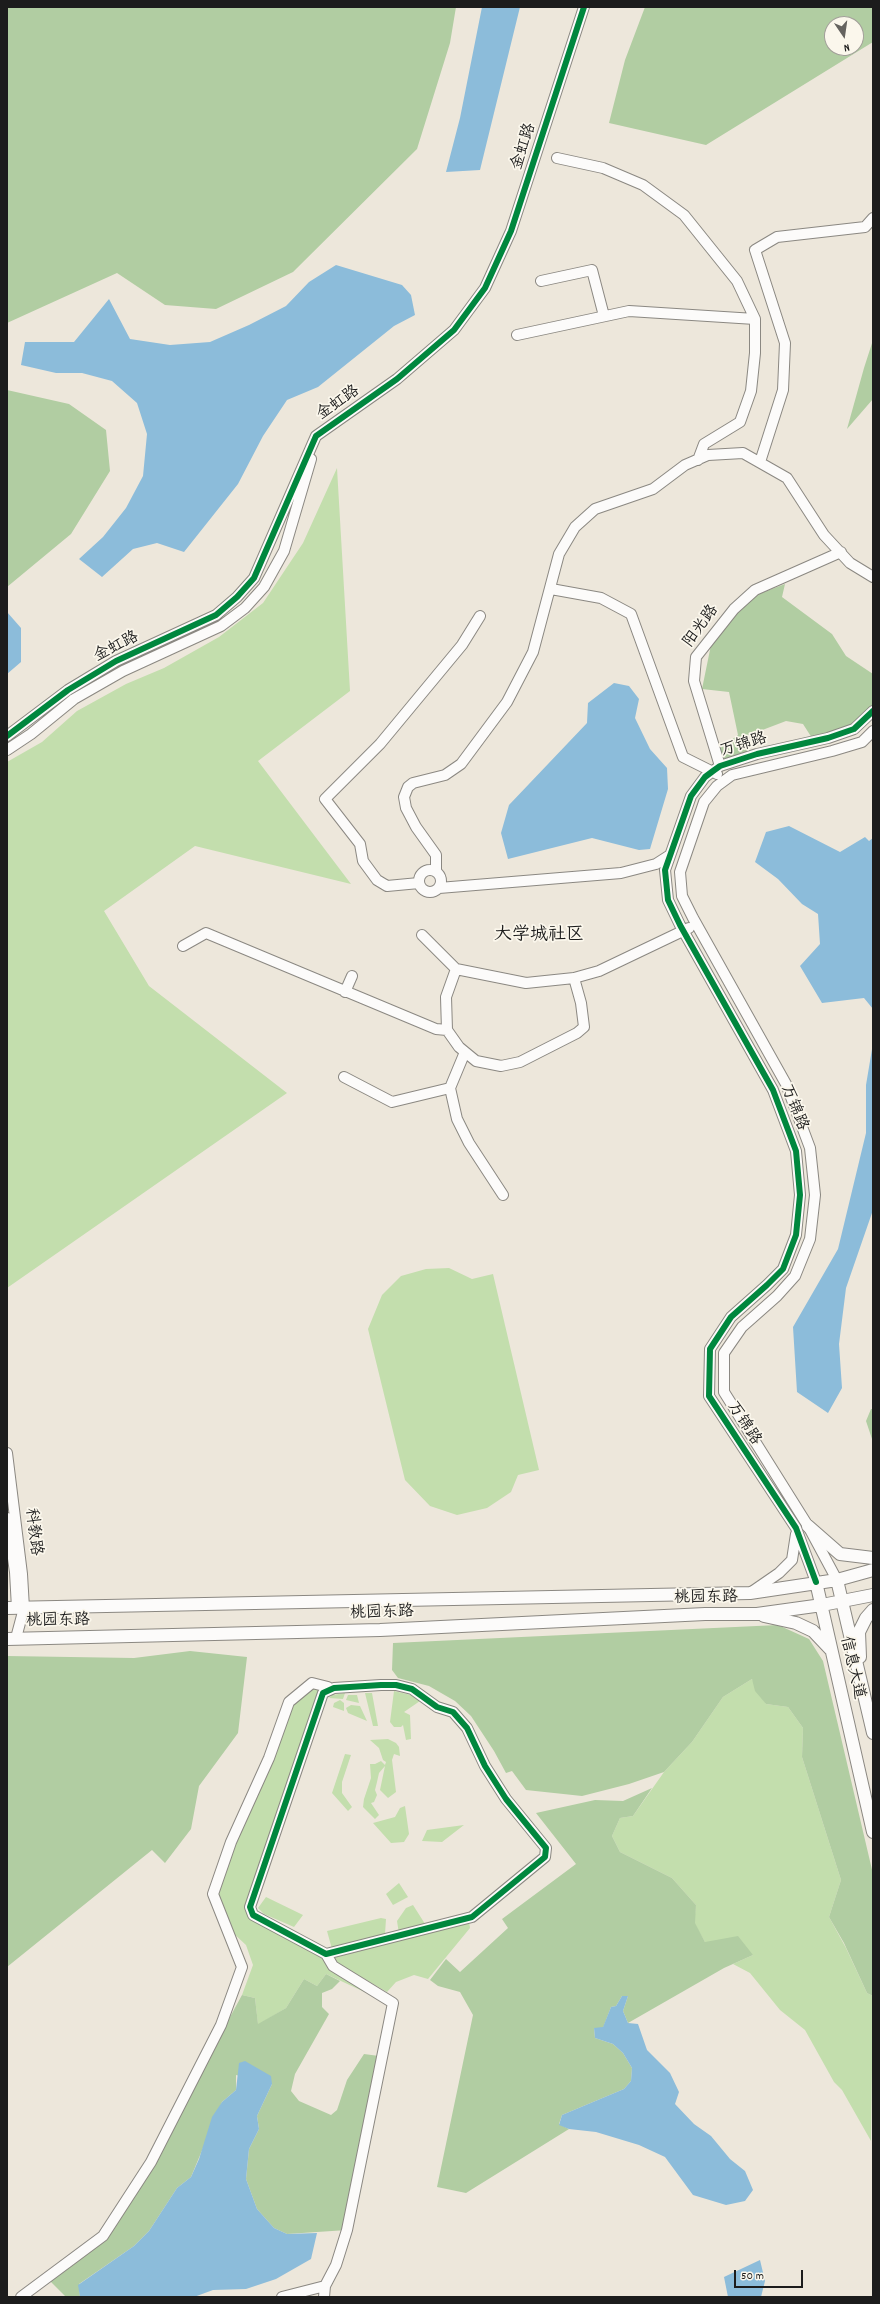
<!DOCTYPE html>
<meta charset="utf-8">
<style>
body{margin:0}
#map{position:relative;width:880px;height:2304px;overflow:hidden;background:#ede7db;font-family:Dekko,sans-serif}
canvas{display:block}
.frame{position:absolute;inset:0;border:8px solid #1c1c1c;pointer-events:none}
.north{position:absolute;left:824px;top:16px;width:40px;height:40px;box-sizing:border-box;background:#fbf7ec;border:1px solid #a29f99;border-radius:50%;rotate:167deg;font-size:11px;font-weight:700;line-height:16px;text-align:center;color:#1c1c1c}
.north::after{content:'';display:block;margin:auto;width:14px;height:18px;background:#65635f;clip-path:polygon(50% 0,100% 100%,50% 72%,0 100%)}
.scale{position:absolute;left:734px;top:2270px;width:69px;height:18px;box-sizing:border-box;border:2px solid #1c1c1c;border-top:0;padding-left:5px;font-size:12px;line-height:14px;white-space:nowrap;color:#1c1c1c;-webkit-text-stroke:3px #fbf7ec;paint-order:stroke}
</style>
<div id="map">
<canvas width="880" height="2304"></canvas>
<div class="frame"></div>
<div class="north">N</div>
<div class="scale">50 m</div>
</div>
<script>
const c = document.querySelector('canvas').getContext('2d');
c.lineJoin = 'round';
function paint(path, color) { c.fillStyle = color; c.fill(path, 'evenodd'); }
const toPath = rows => new Path2D(rows.map(r => 'M' + r).join(''));
function stroke(path, color, width, dash) { c.strokeStyle = color; c.lineWidth = width; c.lineCap = dash ? 'butt' : 'round'; c.setLineDash(dash || []); c.stroke(path); }
function drawText(font, color, halo, rows, align = 'center') {
  c.font = font + ' Dekko,"LXGW WenKai TC",sans-serif'; c.lineWidth = 3.5; c.setLineDash([]); c.textBaseline = 'middle'; c.strokeStyle = halo; c.fillStyle = color; for (const [text, x, y, turn = 0] of rows) {
    c.save(); c.translate(x, y); c.rotate((+turn || 0) * Math.PI / 180); c.textAlign = isNaN(turn) ? turn : align; if (halo) c.strokeText(text, 0, 0); c.fillText(text, 0, 0); c.restore();
  }
}
const green = toPath([
 [337,468,350,691,258,761,351,884,195,846,104,911,149,986,287,1093,7,1288,7,762,42,742,77,711,126,684,164,668,219,637,263,603,303,543],
 [449,1268,472,1279,493,1274,539,1470,518,1475,511,1492,487,1508,457,1515,430,1506,405,1480,368,1329,382,1295,401,1276,426,1269],
 [752,1679,766,1704,788,1707,803,1728,802,1757,841,1880,829,1917,846,1948,867,1993,873,1996,871,2141,842,2090,834,2082,805,2030,780,2010,750,1973,733,1964,753,1955,705,1942,694,1923,696,1905,672,1878,620,1852,612,1836,620,1818,633,1816,664,1772,692,1742,723,1697],
 [328,1687,250,1907,319,1954,331,1969,371,1995,326,1974,317,1986,304,1979,286,2008,258,2025,255,1998,242,1995,253,1965,246,1945,231,1931,213,1894,289,1702,312,1688],
 [394,1691,411,1695,420,1701,404,1712,410,1715,411,1739,406,1740,403,1725,401,1727,394,1727,390,1722],
 [345,1693,343,1699,329,1698,332,1695],
 [365,1693,372,1693,378,1726,373,1726],
 [348,1695,357,1695,359,1703,346,1700],
 [340,1700,344,1703,344,1711,333,1707,334,1703],
 [351,1705,360,1706,367,1721,348,1713,346,1708],
 [388,1739,396,1743,399,1747,400,1756,394,1754,392,1760,396,1792,388,1798,380,1790,385,1766,379,1773,377,1782,375,1790,377,1795,374,1802,371,1803,379,1815,375,1819,363,1807,364,1799,371,1778,370,1764,375,1764,381,1761,385,1765,386,1762,383,1760,379,1748,370,1740],
 [345,1754,351,1755,342,1782,342,1793,352,1807,348,1811,332,1793],
 [405,1806,409,1834,404,1842,391,1843,373,1823,395,1817,400,1808],
 [464,1825,442,1842,422,1841,427,1830],
 [399,1883,408,1897,393,1905,386,1894],
 [266,1897,303,1915,294,1927,264,1914,258,1908],
 [413,1905,427,1927,399,1934,397,1921,406,1908],
 [381,1918,386,1919,385,1934,332,1949,327,1931],
 [469,1921,470,1928,428,1979,414,1975,396,1982,387,1992,330,1959]
]);
const forest = toPath([
 [7,7,456,7,450,43,417,149,293,272,216,309,165,305,117,273,7,323],
 [645,7,873,7,873,42,706,145,609,123,625,60],
 [832,24,856,24,856,48,832,48],
 [873,340,873,399,847,429,864,368],
 [7,390,69,404,106,430,110,471,71,534,7,587],
 [785,584,782,597,832,634,846,656,873,674,873,707,853,727,812,738,803,724,786,721,744,737,748,753,722,762,719,749,738,735,729,692,702,689,712,640,738,611,756,595],
 [871,1409,873,1409,873,1442,866,1421],
 [778,1625,809,1639,823,1661,873,1874,873,1996,867,1993,844,1943,829,1917,841,1880,802,1757,803,1728,788,1707,766,1704,755,1691,752,1679,723,1697,692,1742,664,1772,629,1784,582,1796,526,1790,512,1771,506,1773,494,1751,471,1716,455,1701,429,1686,398,1678,392,1670,393,1643],
 [190,1651,247,1657,238,1733,199,1786,191,1829,165,1863,152,1850,7,1967,7,1656,134,1658],
 [652,1788,633,1816,620,1818,612,1836,620,1852,672,1878,696,1905,695,1923,705,1942,738,1936,753,1955,724,1968,628,2023,623,2011,628,1996,622,1996,616,2006,611,2007,603,2028,594,2028,595,2038,613,2044,623,2053,632,2068,631,2081,624,2089,562,2115,559,2124,569,2129,466,2193,437,2187,473,2015,460,1992,438,1986,430,1980,446,1959,460,1972,508,1928,502,1919,576,1864,536,1813,595,1800,623,1801],
 [326,1974,340,1981,332,1989,322,1993,322,2007,329,2014,295,2074,291,2091,299,2101,331,2115,337,2110,347,2080,364,2054,379,2056,347,2230,287,2234,274,2228,257,2209,246,2179,249,2149,259,2129,257,2116,272,2084,236,2075,236,2090,222,2102,191,2177,177,2188,149,2231,134,2246,79,2284,80,2297,66,2297,49,2280,103,2236,151,2162,242,1995,255,1998,258,2024,286,2008,304,1979,317,1986]
]);
const water = toPath([
 [482,7,520,7,480,170,446,172,460,118],
 [336,265,402,285,411,295,415,315,394,326,318,387,287,400,263,436,238,484,184,552,157,543,133,549,102,577,79,559,103,537,126,508,143,476,147,434,137,403,112,381,82,373,56,373,21,365,25,342,74,342,109,299,130,339,170,345,210,342,249,325,286,306,309,282],
 [7,612,21,628,21,662,7,674],
 [614,683,629,686,639,699,635,718,650,749,667,768,668,789,650,849,639,850,592,838,508,859,501,833,509,805,587,723,588,703],
 [789,826,840,852,865,837,869,841,873,838,873,1009,864,998,822,1003,800,966,820,944,818,914,802,904,778,879,755,862,766,832],
 [873,1043,873,1210,846,1288,839,1344,842,1388,828,1413,797,1392,793,1327,838,1249,866,1133,866,1085],
 [622,1996,628,1996,623,2011,628,2023,638,2024,647,2050,670,2073,679,2092,675,2104,694,2124,711,2136,730,2159,745,2171,753,2190,745,2201,726,2205,693,2195,665,2157,639,2145,596,2132,569,2129,559,2125,562,2115,624,2089,631,2081,632,2068,623,2053,613,2044,595,2038,594,2028,603,2027,611,2007,616,2006],
 [245,2061,271,2076,272,2084,257,2116,259,2129,249,2149,246,2179,257,2209,274,2228,287,2234,317,2233,311,2259,276,2279,246,2289,213,2290,194,2297,80,2297,78,2285,134,2246,149,2231,177,2188,191,2177,199,2159,212,2117,222,2102,236,2090,239,2063],
 [760,2260,765,2281,761,2297,728,2297,724,2277]
]);
const minor = toPath([
 [557,158,603,168,643,185,684,215,737,281,755,319,755,353,751,391,740,422,704,444,698,460],
 [541,281,592,270,604,316],
 [517,335,629,311,755,319],
 [760,462,783,390,785,343,755,250,777,237,865,227,873,218],
 [551,589,601,598,631,614,683,757,717,774],
 [7,736,68,690,116,661,216,615,237,597,254,578,316,436,397,379,454,330,485,288,511,231,584,7],
 [7,750,31,734,74,699,123,671,221,626,245,608,264,587,284,551,311,459],
 [720,766,694,681,696,657,734,609,755,590,841,552],
 '419 881a11 11 0 1 1 22 0a11 11 0 1 1-22 0Z',
 [436,872,436,855,416,827,406,808,404,797,408,787,413,783,445,775,461,764,507,702,533,652,559,554,575,527,595,509,653,489,685,465,708,455,743,453,787,478,824,535,850,563,873,577],
 [419,883,387,886,377,880,363,861,360,844,325,799,380,744,462,645,480,616],
 [439,888,621,873,656,864,670,855],
 [422,935,456,969,526,983,574,978,599,971,689,928],
 [183,946,206,933,436,1029,447,1030],
 [456,969,446,997,447,1030,459,1047,476,1061,501,1066,520,1062,577,1033,584,1027,581,1003,574,978],
 [345,992,352,976],
 [465,1052,450,1088,457,1119,469,1143,503,1195],
 [344,1077,392,1102,450,1088],
 [7,1453,22,1574,24,1608,16,1638],
 [7,1518,15,1572,17,1608],
 [837,1580,808,1526,724,1392,724,1353,742,1327,777,1296,795,1276,810,1239,815,1195,810,1148,786,1084,693,918,682,896,680,872,704,802,717,786,732,775,832,751,862,742,873,731],
 [816,1582,796,1528,709,1396,710,1349,731,1317,767,1285,783,1269,796,1235,800,1195,796,1151,773,1090,680,925,668,900,665,870,691,796,705,777,713,771,720,766,757,754,828,738,854,729,873,711],
 [750,1593,779,1573,792,1560,796,1534],
 [381,1685,396,1685,412,1689,437,1707,453,1712,467,1728,485,1766,506,1799,546,1848,545,1857,472,1917,326,1954,253,1915,250,1907,323,1693,334,1688,381,1685],
 [21,2297,103,2236,151,2162,221,2025,242,1967,213,1894,231,1842,269,1758,289,1702,312,1683,328,1687],
 [282,2297,325,2286,336,2265,347,2230,393,2003,333,1966,326,1954],
 [324,2297,325,2286]
]);
const major = toPath([
 [808,1526,840,1554,873,1558],
 [837,1580,873,1733],
 [816,1582,873,1832],
 [7,1608,750,1593,837,1580,873,1570],
 [764,1616,796,1623,813,1631,830,1649],
 [7,1639,380,1630,705,1614,757,1614,822,1605,873,1595],
 [860,1657,859,1632,866,1618,873,1610]
]);
const cycleway = toPath([
 [7,736,68,690,116,661,216,615,237,597,254,578,316,436,397,379,454,330,485,288,511,231,584,7],
 [816,1582,796,1528,709,1396,710,1349,731,1317,767,1285,783,1269,796,1235,800,1195,796,1151,773,1090,680,925,668,900,665,870,691,796,705,777,713,771,720,766,757,754,828,738,854,729,873,711],
 [381,1685,396,1685,412,1689,437,1707,453,1712,467,1728,485,1766,506,1799,546,1848,545,1857,472,1917,326,1954,253,1915,250,1907,323,1693,334,1688,381,1685]
]);
const streetNames = [
 ["金虹路",525,147,-72],
 ["金虹路",339,404,-35],
 ["阳光路",702,627,-54],
 ["金虹路",117,648,-27],
 ["万锦路",744,746,-17],
 ["万锦路",793,1108,68],
 ["万锦路",743,1424,57],
 ["科教路",32,1532,83],
 ["桃园东路",706,1599,-1],
 ["桃园东路",382,1614,-2],
 ["桃园东路",58,1622,-1],
 ["信息大道",851,1668,77]
];
const quarterNames = [
 ["大学城社区",539,937]
];
paint(green, '#c3dead');
paint(forest, '#b1cda2');
paint(water, '#8cbcda');
stroke(minor, '#8b8882', 12);
stroke(major, '#8b8882', 14);
stroke(minor, '#fcfbfa', 10);
stroke(major, '#fcfbfa', 12);
stroke(cycleway, '#00873e', 6);
drawText('16px', '#1c1c1c', '#fbf7ec', streetNames);
drawText('18px', '#1c1c1c', '#fbf7ec', quarterNames);
</script>
